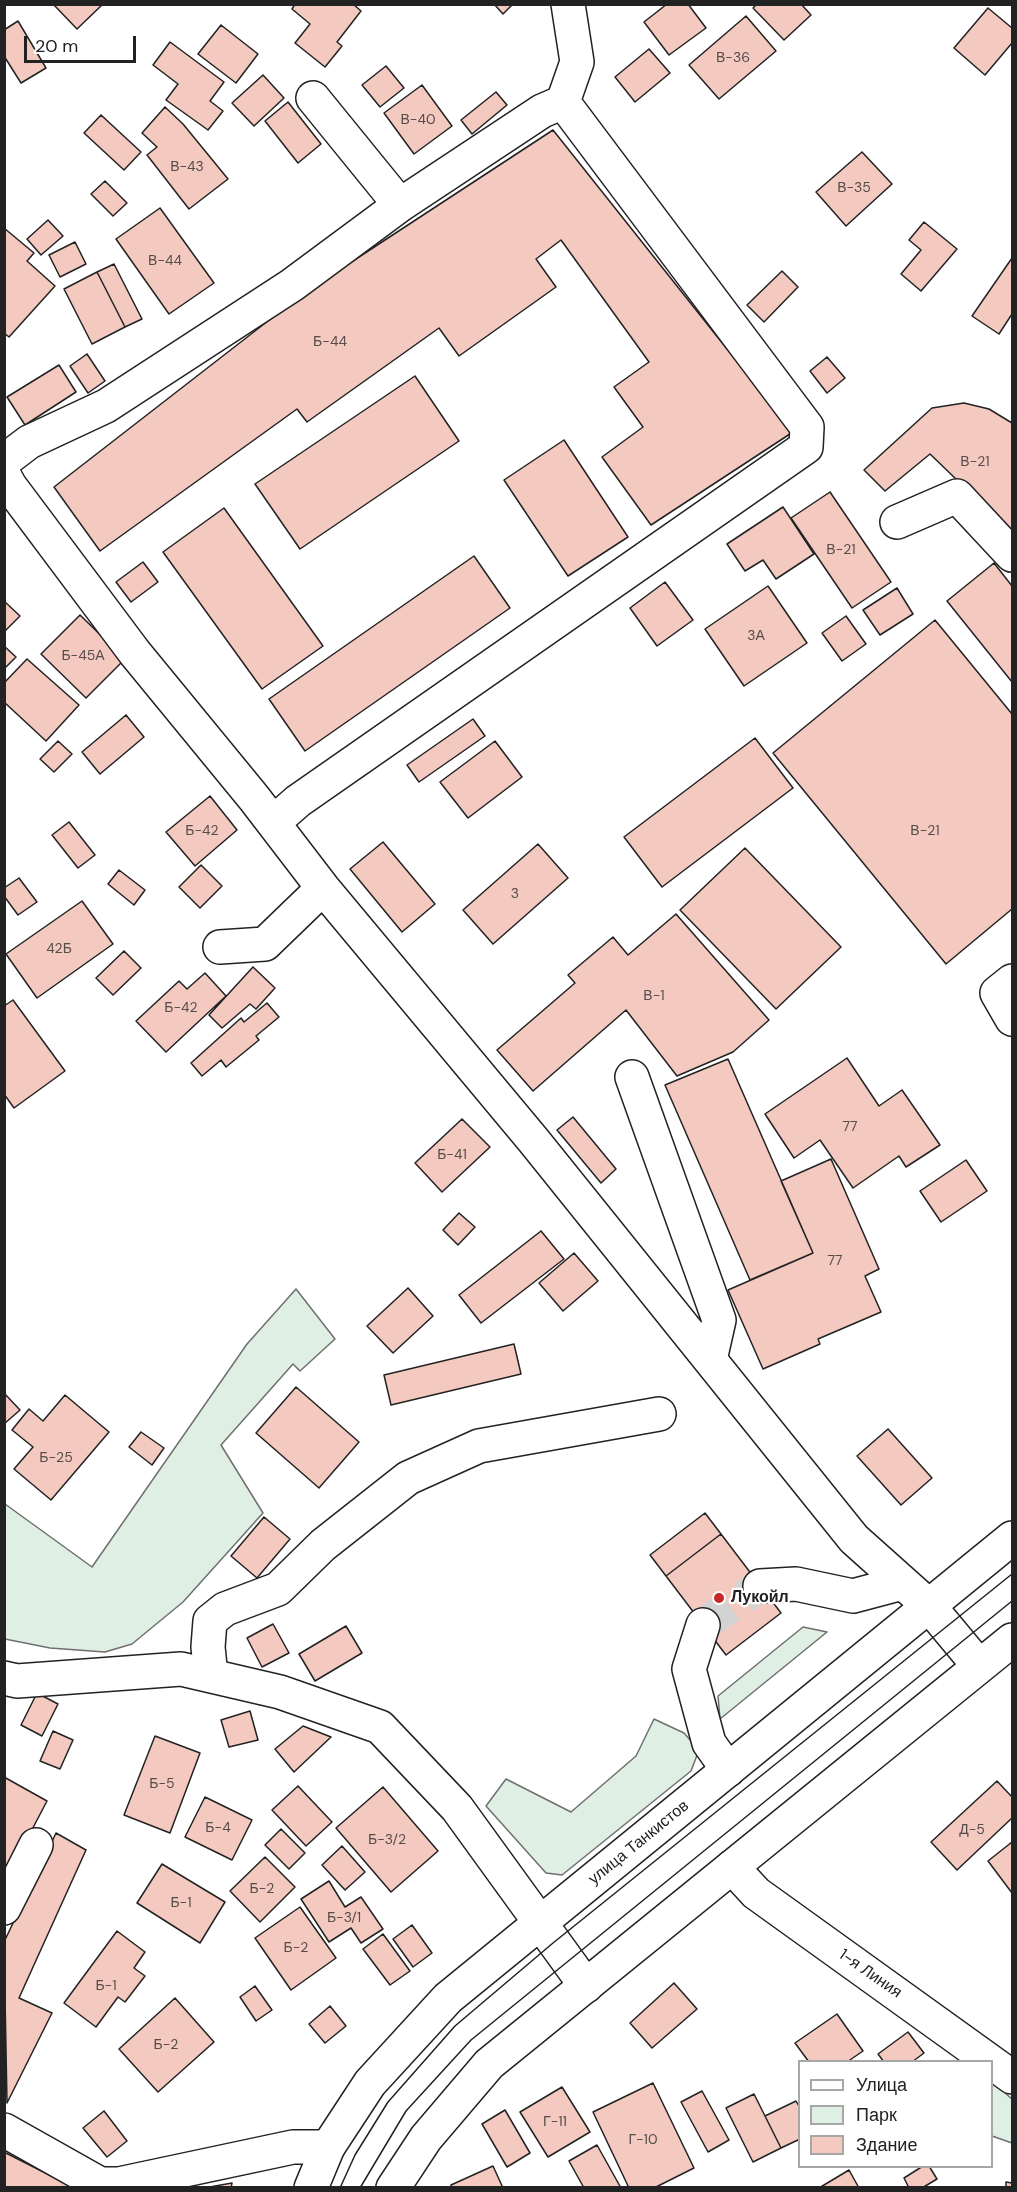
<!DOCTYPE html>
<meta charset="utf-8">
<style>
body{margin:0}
#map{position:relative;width:1017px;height:2192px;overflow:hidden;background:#fff;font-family:"DM Sans",sans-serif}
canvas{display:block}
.frame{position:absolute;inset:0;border:6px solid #222;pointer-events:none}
.legend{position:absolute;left:798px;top:2060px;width:195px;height:108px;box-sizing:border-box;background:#fff;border:2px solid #a7a7a7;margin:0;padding:8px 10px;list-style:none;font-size:18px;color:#222}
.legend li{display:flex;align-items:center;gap:12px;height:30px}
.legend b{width:30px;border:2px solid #a7a7a7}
.scale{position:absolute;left:24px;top:36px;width:112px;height:27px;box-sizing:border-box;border:3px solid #222;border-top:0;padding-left:8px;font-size:18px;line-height:21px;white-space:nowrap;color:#222;-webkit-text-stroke:4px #fff;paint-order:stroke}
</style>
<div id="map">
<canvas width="1017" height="2192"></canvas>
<div class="frame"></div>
<ul class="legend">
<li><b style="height:8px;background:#fff"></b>Улица</li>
<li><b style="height:16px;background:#e0efe3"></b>Парк</li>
<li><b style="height:16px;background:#f3c9c0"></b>Здание</li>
</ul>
<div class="scale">20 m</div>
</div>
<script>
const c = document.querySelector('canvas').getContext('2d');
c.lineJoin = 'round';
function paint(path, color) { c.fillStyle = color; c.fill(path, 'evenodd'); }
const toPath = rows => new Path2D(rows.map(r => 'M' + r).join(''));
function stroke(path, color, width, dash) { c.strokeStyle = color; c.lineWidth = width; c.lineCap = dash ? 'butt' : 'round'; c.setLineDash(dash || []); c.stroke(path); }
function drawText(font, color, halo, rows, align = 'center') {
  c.font = font + ' "DM Sans",sans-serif'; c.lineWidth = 4.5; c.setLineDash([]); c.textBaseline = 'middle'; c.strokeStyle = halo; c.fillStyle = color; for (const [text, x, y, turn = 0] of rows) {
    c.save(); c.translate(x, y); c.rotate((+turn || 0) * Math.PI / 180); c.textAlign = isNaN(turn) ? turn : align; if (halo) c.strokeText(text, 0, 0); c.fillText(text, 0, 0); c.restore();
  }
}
const green = toPath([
 [296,1289,335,1339,300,1371,293,1364,221,1445,263,1513,183,1602,132,1644,105,1652,50,1648,5,1639,5,1504,92,1567,247,1344,296,1289],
 [803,1627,827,1632,720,1719,718,1696,803,1627],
 [654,1719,684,1733,699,1750,691,1771,562,1875,546,1873,486,1806,506,1779,571,1812,636,1756,654,1719],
 [992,2082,1012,2099,1012,2143,992,2136,992,2082]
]);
const building = toPath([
 [53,4,103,4,77,29,53,4],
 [295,4,353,4,361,11,337,42,342,46,325,67,295,43,310,24,292,9,295,4],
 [494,4,513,4,503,14,494,4],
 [667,4,688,4,706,28,669,55,644,22,667,4],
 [757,4,801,4,811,15,784,40,753,8,757,4],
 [988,8,1012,28,1012,43,985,75,954,48,988,8],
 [746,16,776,51,719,99,689,65,746,16],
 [18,21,46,68,21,83,4,56,4,30,18,21],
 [221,25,258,54,236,83,198,54,221,25],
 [170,42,224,82,210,101,223,111,208,130,166,100,178,84,153,65,170,42],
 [649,49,670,73,635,102,615,77,649,49],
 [386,66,404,88,380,107,362,85,386,66],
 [263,75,284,98,254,126,232,103,263,75],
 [422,85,452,126,414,154,384,113,422,85],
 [496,92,507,105,472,134,461,120,496,92],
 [288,102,321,144,298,163,265,121,288,102],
 [165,107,183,124,228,179,189,209,147,155,157,147,142,133,165,107],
 [101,115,141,152,124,170,84,133,101,115],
 [553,130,793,432,651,525,602,457,643,427,614,387,649,362,561,240,536,259,556,287,459,356,439,328,307,422,297,409,100,551,54,487,304,293,553,130],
 [862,152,892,184,846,226,816,192,862,152],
 [105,181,127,203,113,216,91,194,105,181],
 [160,208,214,283,169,314,116,239,160,208],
 [48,220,63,236,41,255,27,239,48,220],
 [924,222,957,249,921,291,901,274,921,250,909,240,924,222],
 [4,228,34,253,27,261,55,286,9,337,4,333,4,228],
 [75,242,86,264,60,277,49,255,75,242],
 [1012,258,1012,314,999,334,972,316,1012,258],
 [114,264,142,319,125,327,97,272,114,264],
 [782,271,798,287,764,322,747,305,782,271],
 [97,272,125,327,92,344,64,289,97,272],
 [87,354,105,381,88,393,70,366,87,354],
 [827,357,845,378,827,393,810,371,827,357],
 [59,365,76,392,25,425,7,397,59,365],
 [415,376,459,441,300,549,255,484,415,376],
 [964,403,989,409,1012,423,1012,533,930,454,885,491,864,470,932,408,964,403],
 [564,440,628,537,568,576,504,480,564,440],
 [830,492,891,582,852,608,791,518,830,492],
 [783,507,814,554,776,579,763,560,745,571,727,544,783,507],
 [224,508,323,646,262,689,163,552,224,508],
 [474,556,510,608,305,751,269,699,474,556],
 [143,562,158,582,131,602,116,582,143,562],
 [994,563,1012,586,1012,682,947,601,994,563],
 [665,582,693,620,657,646,630,608,665,582],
 [768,586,807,643,744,686,705,629,768,586],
 [897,588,913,614,880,635,863,610,897,588],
 [4,601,20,616,4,632,4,601],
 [80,615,125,659,86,698,41,654,80,615],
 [846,616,866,644,842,661,822,633,846,616],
 [935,620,1012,714,1012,909,946,964,773,753,935,620],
 [4,646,16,657,4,669,4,646],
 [27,659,79,705,46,741,4,702,4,683,27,659],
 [126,715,144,737,100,774,82,752,126,715],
 [473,719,485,736,419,782,407,765,473,719],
 [755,738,793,788,662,887,624,837,755,738],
 [58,741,72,754,54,772,40,759,58,741],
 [495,741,522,777,468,818,440,782,495,741],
 [210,796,237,830,195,866,166,832,210,796],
 [69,822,95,855,78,868,52,835,69,822],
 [383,842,435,904,402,932,350,869,383,842],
 [538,844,568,878,493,944,463,910,538,844],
 [745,848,841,947,776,1009,680,910,745,848],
 [201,865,222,886,200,908,179,887,201,865],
 [119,870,145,890,134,905,108,884,119,870],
 [19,878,37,902,18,915,4,896,4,888,19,878],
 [82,901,113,944,37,998,6,954,82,901],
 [676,914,769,1020,733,1052,677,1076,626,1010,533,1091,497,1050,575,983,568,975,613,937,628,955,676,914],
 [124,951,141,968,113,995,96,978,124,951],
 [253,967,275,988,256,1009,250,1004,222,1028,209,1015,253,967],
 [205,973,226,996,166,1052,136,1021,179,981,187,989,205,973],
 [13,1000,65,1071,14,1108,4,1094,4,1006,13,1000],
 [267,1003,279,1017,256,1036,259,1040,226,1067,221,1060,202,1076,191,1063,241,1018,244,1022,267,1003],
 [847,1058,879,1106,902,1090,940,1145,906,1167,899,1156,853,1188,820,1140,794,1158,765,1114,847,1058],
 [728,1059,813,1253,750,1280,665,1085,728,1059],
 [573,1117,616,1169,601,1183,557,1130,573,1117],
 [462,1119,490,1147,442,1192,415,1163,462,1119],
 [831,1159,879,1269,865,1276,881,1312,818,1339,820,1344,763,1369,728,1290,813,1253,781,1181,831,1159],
 [966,1160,987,1191,941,1222,920,1191,966,1160],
 [459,1213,475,1227,458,1245,443,1230,459,1213],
 [541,1231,564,1259,481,1323,459,1295,541,1231],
 [574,1253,598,1281,563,1311,539,1283,574,1253],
 [408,1288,433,1316,393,1353,367,1326,408,1288],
 [514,1344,521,1374,391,1405,384,1375,514,1344],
 [296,1387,359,1442,319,1488,256,1433,296,1387],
 [4,1393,20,1410,4,1424,4,1393],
 [65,1395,109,1432,51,1500,14,1469,33,1447,12,1430,29,1409,43,1421,65,1395],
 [888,1429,932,1478,901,1505,857,1456,888,1429],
 [141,1432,164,1448,152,1465,129,1447,141,1432],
 [705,1513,721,1534,666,1576,650,1555,705,1513],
 [264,1517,290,1539,257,1578,231,1556,264,1517],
 [721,1534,781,1613,726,1655,666,1576,721,1534],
 [273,1624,289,1653,262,1667,247,1638,273,1624],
 [346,1626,362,1653,315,1681,299,1654,346,1626],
 [37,1693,58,1704,42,1736,21,1725,37,1693],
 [250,1711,258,1740,229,1747,221,1720,250,1711],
 [303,1726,331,1737,294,1772,275,1749,303,1726],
 [53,1731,73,1740,60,1769,40,1761,53,1731],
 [155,1736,200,1753,170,1833,124,1815,155,1736],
 [4,1777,47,1801,4,1883,4,1777],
 [997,1781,1012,1797,1012,1818,957,1870,931,1842,997,1781],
 [298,1786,332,1822,306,1846,272,1810,298,1786],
 [383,1787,438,1851,391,1892,336,1828,383,1787],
 [205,1797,252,1820,232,1860,185,1837,205,1797],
 [281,1829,305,1853,289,1869,265,1845,281,1829],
 [56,1833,86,1850,19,1998,52,2013,7,2103,4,1942,56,1833],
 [1012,1842,1012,1893,988,1861,1012,1842],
 [342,1846,365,1872,345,1890,322,1865,342,1846],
 [265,1857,295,1887,260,1922,230,1891,265,1857],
 [162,1864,225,1902,200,1943,137,1903,162,1864],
 [329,1881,345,1907,361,1897,383,1929,361,1943,351,1928,329,1942,301,1899,329,1881],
 [300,1907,336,1958,291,1990,255,1938,300,1907],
 [412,1925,432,1953,413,1967,393,1939,412,1925],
 [117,1931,145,1952,134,1968,145,1976,125,2002,118,1997,96,2027,64,2003,117,1931],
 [383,1934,410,1971,390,1985,363,1949,383,1934],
 [674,1983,697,2009,652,2048,630,2023,674,1983],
 [255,1986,272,2010,256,2021,240,1997,255,1986],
 [175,1998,214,2042,158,2092,119,2049,175,1998],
 [330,2006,346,2026,325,2043,309,2024,330,2006],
 [837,2014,863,2051,847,2062,809,2062,795,2043,837,2014],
 [908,2032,924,2053,912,2062,884,2062,878,2054,908,2032],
 [653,2083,694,2168,654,2188,629,2188,593,2112,653,2083],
 [562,2087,590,2132,548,2157,520,2112,562,2087],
 [702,2091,729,2140,708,2152,681,2102,702,2091],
 [754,2094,781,2148,753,2162,726,2108,754,2094],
 [796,2101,800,2108,800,2139,781,2148,765,2116,796,2101],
 [505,2110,530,2153,507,2167,482,2124,505,2110],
 [104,2111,127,2141,107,2157,83,2128,104,2111],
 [597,2145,621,2188,584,2188,569,2161,597,2145],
 [4,2152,75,2188,4,2188,4,2152],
 [493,2166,503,2188,452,2188,451,2185,493,2166],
 [923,2166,929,2166,937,2179,922,2188,909,2188,904,2178,923,2166],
 [849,2170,859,2188,819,2188,849,2170],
 [1006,2182,1012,2183,1012,2188,1006,2188,1006,2182],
 [232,2183,231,2188,204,2188,232,2183]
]);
const minorTunnel = toPath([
 [703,1625,760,1586]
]);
const minor = toPath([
 [313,98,400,205],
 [563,102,577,62,568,4],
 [4,461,29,442,106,406,292,285,400,205,542,111,563,102,807,427,806,447,298,801,274,822],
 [4,475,10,486,135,653,254,798,323,888,534,1141,854,1539,929,1606,979,1666],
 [897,522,957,496,1012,555],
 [220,947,265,944,323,888],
 [1012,981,997,993,1012,1019],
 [632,1077,719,1320,710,1360],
 [760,1586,796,1584,853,1596,902,1583],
 [703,1625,689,1669,709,1743,728,1770],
 [211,1676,208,1647,210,1621,225,1609,278,1589,323,1545,408,1478,479,1446,659,1414],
 [4,1678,17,1681,181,1669,280,1692,380,1727,457,1808,586,1986],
 [732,1867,756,1893,1012,2077],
 [4,1908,36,1845],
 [4,2130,100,2184,119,2184,293,2147,328,2147]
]);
const major = toPath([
 [311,2188,328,2147,370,2083,448,1998,1012,1538],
 [393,2188,426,2138,489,2064,1012,1640]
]);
const tram = toPath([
 [340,2188,355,2155,388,2102,455,2026,553,1943,1012,1574],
 [360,2188,406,2111,471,2040,1012,1601]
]);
const markers = [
 [719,1598,6,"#c62828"]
];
const numberNames = [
 ["В-36",733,58],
 ["В-40",418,120],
 ["В-43",187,167],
 ["В-35",854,188],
 ["В-44",165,261],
 ["Б-44",330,342],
 ["В-21",975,462],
 ["В-21",841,550],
 ["3А",756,636],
 ["Б-45А",83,656],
 ["Б-42",202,831],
 ["В-21",925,831],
 ["3",515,894],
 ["42Б",59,949],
 ["В-1",654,996],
 ["Б-42",181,1008],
 ["77",850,1127],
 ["Б-41",452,1155],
 ["77",835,1261],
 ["Б-25",56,1458],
 ["Б-5",162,1784],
 ["Б-4",218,1828],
 ["Д-5",972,1830],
 ["Б-3/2",387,1840],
 ["Б-2",262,1889],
 ["Б-1",181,1903],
 ["Б-3/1",344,1918],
 ["Б-2",296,1948],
 ["Б-1",106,1986],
 ["Б-2",166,2045],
 ["Г-11",555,2122],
 ["Г-10",643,2140]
];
const poiNames = [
 ["Лукойл",731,1598]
];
const streetNames = [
 ["улица Танкистов",639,1843,-39],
 ["1-я Линия",870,1974,35]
];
paint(green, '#e0efe3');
stroke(green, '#6f6f6f', 1.5);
paint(building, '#f3c9c0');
stroke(building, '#222', 1.5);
stroke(minorTunnel, '#d3d3d3', 33, [33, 16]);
stroke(minor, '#222', 36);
stroke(major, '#222', 36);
stroke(minor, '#fff', 33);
stroke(major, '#fff', 33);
stroke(tram, '#222', 1.5);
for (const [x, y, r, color] of markers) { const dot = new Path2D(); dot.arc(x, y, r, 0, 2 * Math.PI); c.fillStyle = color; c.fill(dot); stroke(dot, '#fff', 2); }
drawText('14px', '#564c4a', null, numberNames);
drawText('bold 16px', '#222', '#fff', poiNames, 'left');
drawText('16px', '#222', '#fff', streetNames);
</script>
